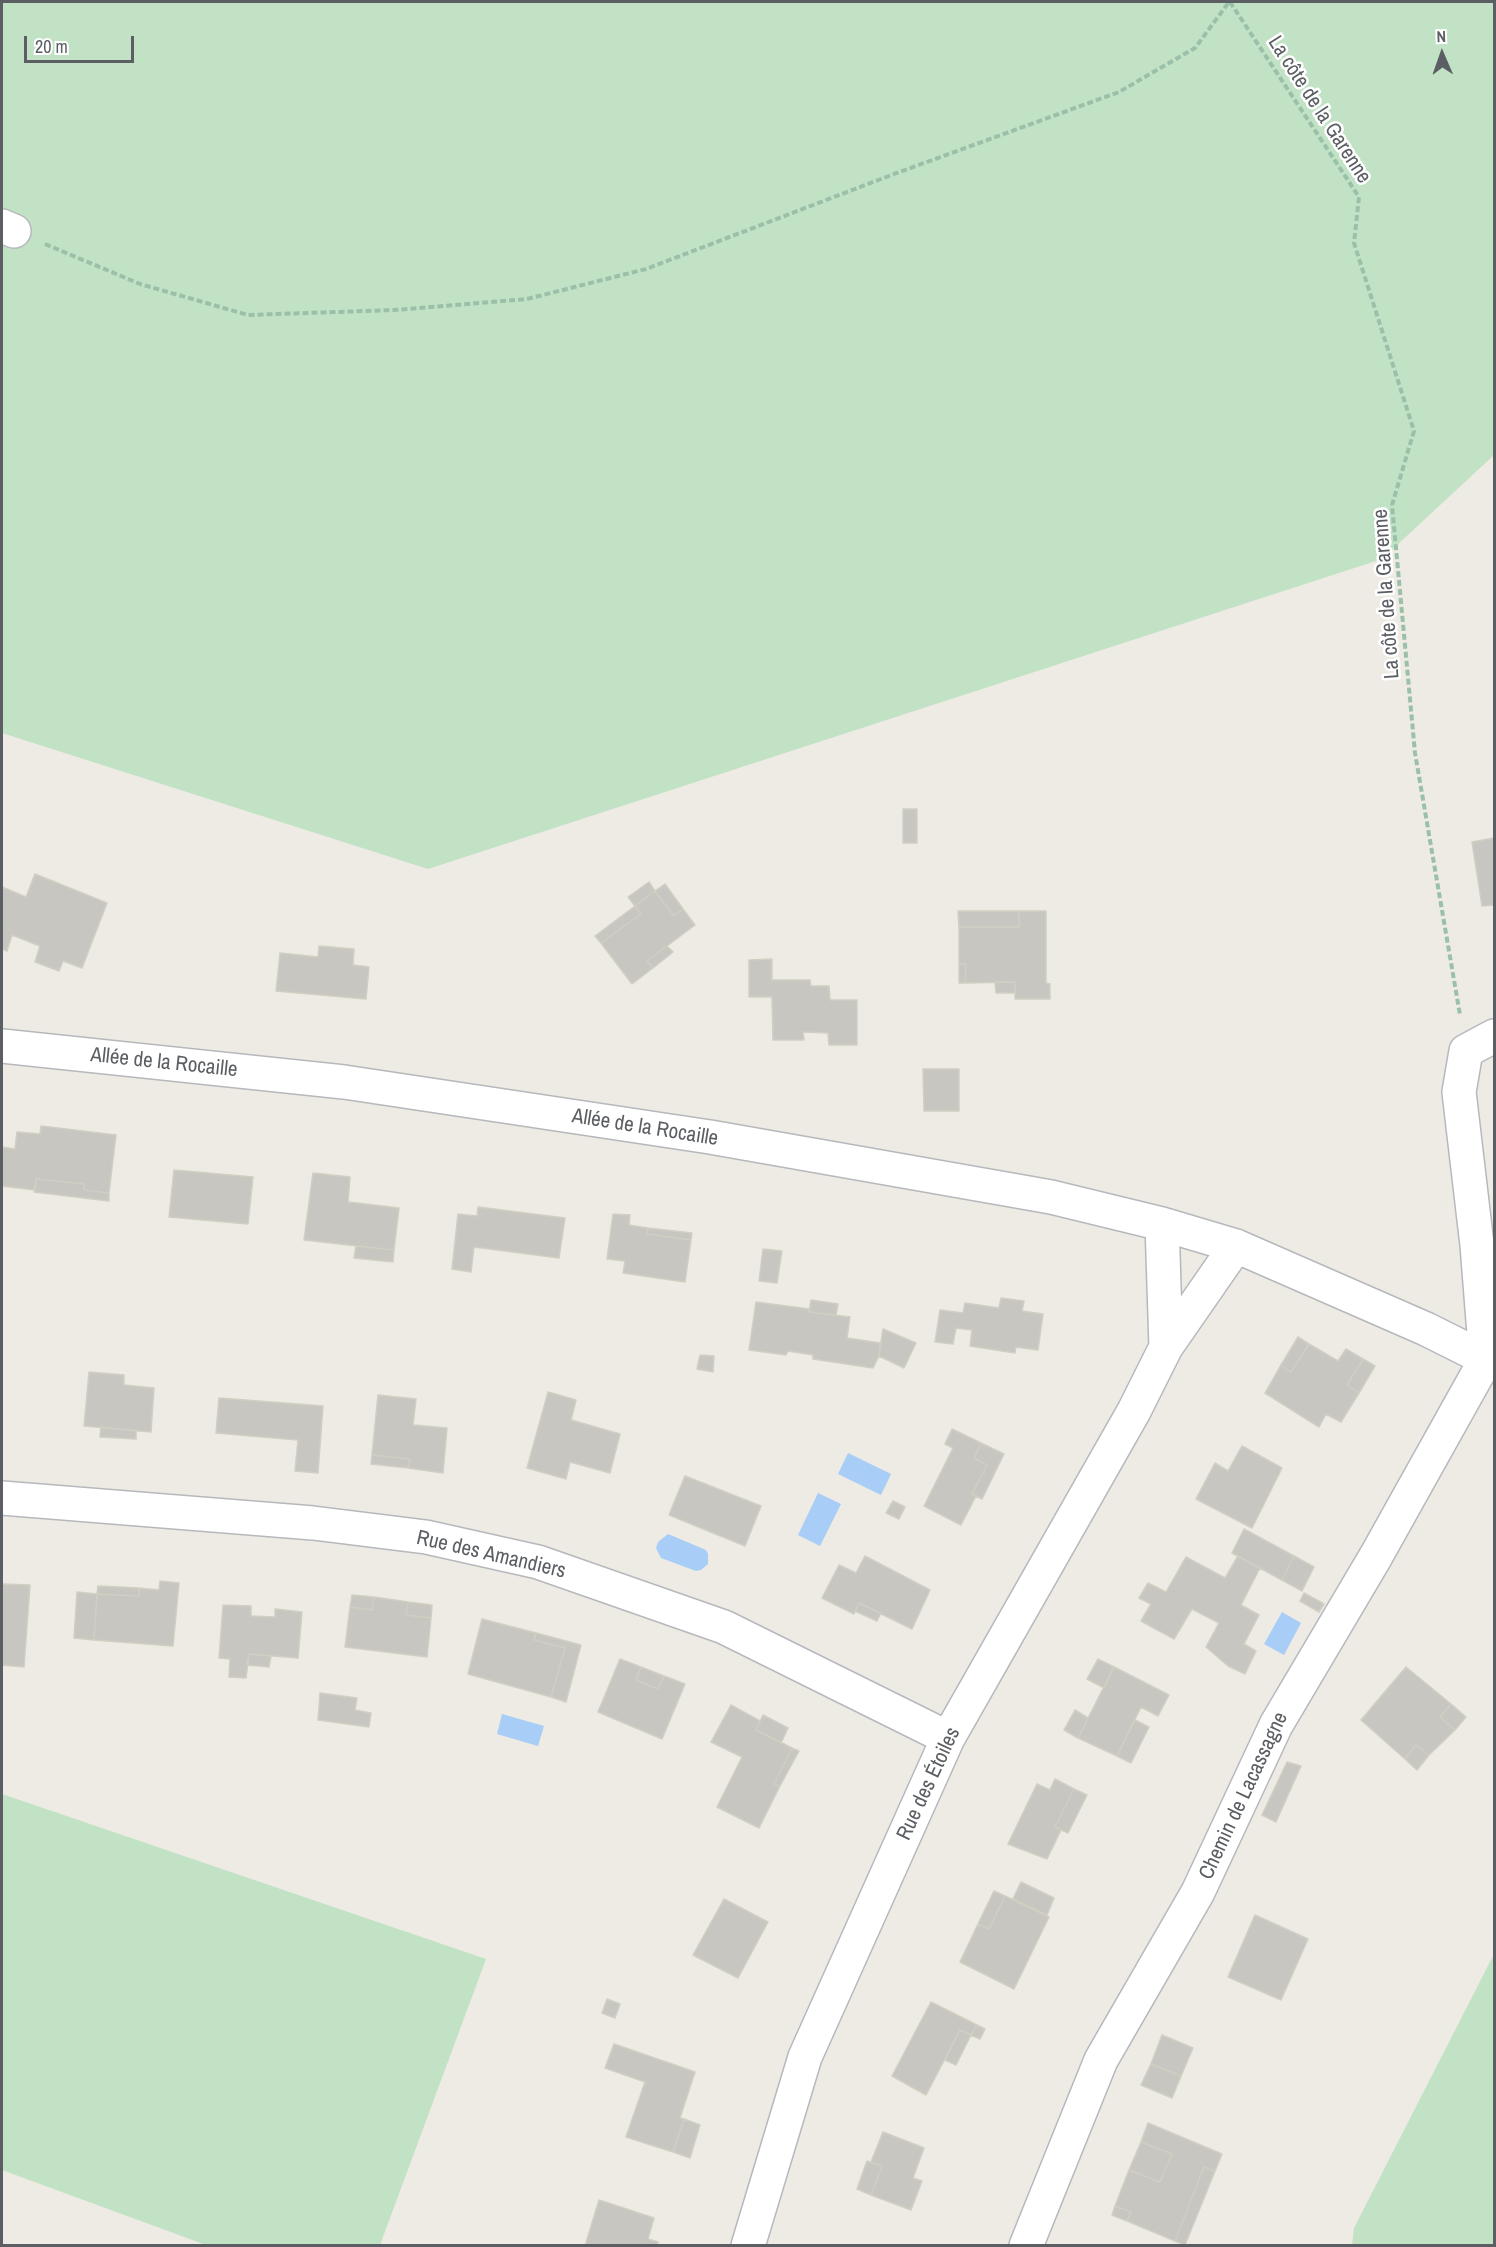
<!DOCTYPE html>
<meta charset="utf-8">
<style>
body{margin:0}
#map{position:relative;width:1496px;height:2247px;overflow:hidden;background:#edebe3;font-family:"Archivo Narrow",sans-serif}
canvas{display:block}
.frame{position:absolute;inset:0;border:3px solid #5b5e63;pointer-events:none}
.north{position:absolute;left:1412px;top:24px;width:60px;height:60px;-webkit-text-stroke:4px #fff;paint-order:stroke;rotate:358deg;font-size:16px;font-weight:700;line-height:24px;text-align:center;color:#5b5e63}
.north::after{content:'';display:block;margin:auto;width:21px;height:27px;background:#5b5e63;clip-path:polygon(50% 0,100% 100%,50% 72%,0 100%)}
.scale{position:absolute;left:24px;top:36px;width:110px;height:27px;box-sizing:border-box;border:3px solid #5b5e63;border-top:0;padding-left:8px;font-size:18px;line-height:21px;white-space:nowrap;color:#5b5e63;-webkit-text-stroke:4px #fff;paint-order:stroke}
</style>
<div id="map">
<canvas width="1496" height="2247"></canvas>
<div class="frame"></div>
<div class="north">N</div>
<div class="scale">20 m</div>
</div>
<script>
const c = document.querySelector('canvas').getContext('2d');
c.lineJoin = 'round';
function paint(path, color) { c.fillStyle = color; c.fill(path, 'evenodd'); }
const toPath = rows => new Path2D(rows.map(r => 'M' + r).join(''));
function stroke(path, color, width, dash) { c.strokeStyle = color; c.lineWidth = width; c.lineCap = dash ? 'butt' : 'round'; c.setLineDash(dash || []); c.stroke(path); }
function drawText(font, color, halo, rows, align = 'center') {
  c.font = font + ' "Archivo Narrow",sans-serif'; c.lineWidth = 5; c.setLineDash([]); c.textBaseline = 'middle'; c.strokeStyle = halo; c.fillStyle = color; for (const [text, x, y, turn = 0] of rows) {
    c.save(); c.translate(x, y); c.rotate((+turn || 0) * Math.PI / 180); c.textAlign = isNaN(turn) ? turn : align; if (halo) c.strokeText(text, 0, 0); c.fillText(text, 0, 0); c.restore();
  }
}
const green = toPath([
 [2,2,1494,2,1494,455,1382,559,428,869,2,733],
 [2,1794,486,1959,380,2245,206,2245,2,2170],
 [1494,1954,1494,2245,1352,2245,1354,2228]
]);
const water = toPath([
 [848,1453,891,1474,881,1495,838,1474],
 [818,1493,841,1504,820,1546,798,1535],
 [668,1534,706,1550,708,1554,708,1564,701,1570,696,1571,661,1558,656,1548,658,1542],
 [1282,1612,1301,1623,1284,1655,1264,1644],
 [502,1714,544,1726,538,1746,497,1734]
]);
const building = toPath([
 [903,809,917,809,917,843,903,843,903,809],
 [1494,838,1494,905,1482,906,1472,842,1494,838],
 [35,874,107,903,82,968,63,961,59,971,35,962,40,946,12,935,7,951,2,949,2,887,26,897,35,874],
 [649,882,655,891,635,906,628,897,649,882],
 [665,884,683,909,674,916,655,891,665,884],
 [655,891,674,916,683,909,695,925,647,961,653,968,632,984,601,943,641,914,635,906,655,891],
 [635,906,641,914,601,943,595,936,635,906],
 [958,911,1019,911,1019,927,959,927,958,911],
 [1019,911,1046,911,1046,983,1050,984,1050,999,1015,999,1015,982,965,983,966,964,959,964,959,927,1019,927,1019,911],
 [319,946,354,949,353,965,369,967,366,999,276,991,280,953,318,957,319,946],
 [667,946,673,952,653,968,647,961,667,946],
 [772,959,772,980,810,980,811,986,829,986,830,1000,857,1000,857,1045,829,1045,828,1033,803,1032,804,1040,773,1040,772,997,749,997,749,960,772,959],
 [959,964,966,964,965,983,959,983,959,964],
 [995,982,1015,982,1015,993,996,993,995,982],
 [923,1069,959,1069,959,1111,924,1111,923,1069],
 [41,1126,116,1135,109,1193,84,1190,84,1184,36,1179,35,1190,2,1186,2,1147,15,1149,17,1132,40,1134,41,1126],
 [174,1170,253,1177,248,1224,169,1217,174,1170],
 [313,1173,350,1177,348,1202,399,1208,394,1250,304,1240,313,1173],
 [36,1179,84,1184,84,1190,109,1193,109,1201,34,1192,36,1179],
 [478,1207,565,1218,559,1258,474,1247,471,1272,452,1269,458,1214,477,1216,478,1207],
 [613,1214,630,1215,629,1225,648,1228,647,1234,691,1240,685,1282,623,1273,625,1261,607,1259,613,1214],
 [648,1228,692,1233,691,1240,647,1234,648,1228],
 [356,1246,394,1250,393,1262,354,1258,356,1246],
 [763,1249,782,1251,777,1283,759,1281,763,1249],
 [1001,1298,1024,1301,1022,1311,1043,1314,1038,1350,1016,1347,1015,1353,970,1346,972,1330,956,1328,953,1344,935,1342,940,1310,963,1313,965,1303,999,1308,1001,1298],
 [811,1300,838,1304,836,1315,809,1312,811,1300],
 [756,1302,809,1309,809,1312,850,1317,847,1338,880,1343,879,1356,873,1368,813,1359,813,1355,788,1351,786,1355,749,1350,756,1302],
 [883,1329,916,1343,904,1368,879,1356,883,1329],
 [1298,1337,1309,1344,1291,1372,1281,1365,1298,1337],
 [1309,1344,1338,1361,1346,1349,1363,1359,1347,1385,1359,1393,1341,1422,1326,1414,1319,1427,1265,1393,1281,1365,1291,1372,1309,1344],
 [700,1355,714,1356,713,1372,697,1369,700,1355],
 [1363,1359,1375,1366,1359,1393,1347,1385,1363,1359],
 [89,1372,124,1375,124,1385,154,1388,151,1432,84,1426,89,1372],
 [548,1392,576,1400,571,1420,620,1434,610,1473,570,1462,566,1479,527,1468,548,1392],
 [378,1395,416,1399,413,1425,447,1428,443,1473,408,1468,410,1459,372,1455,378,1395],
 [219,1398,323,1406,318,1473,295,1471,298,1440,216,1433,219,1398],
 [101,1427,136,1431,136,1439,100,1437,101,1427],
 [952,1429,981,1443,974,1458,987,1465,972,1494,976,1496,961,1525,924,1506,953,1448,945,1444,952,1429],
 [981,1443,1004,1454,982,1499,972,1494,987,1465,974,1458,981,1443],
 [1242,1446,1282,1468,1252,1528,1196,1499,1215,1463,1228,1471,1242,1446],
 [372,1455,410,1459,408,1468,371,1464,372,1455],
 [685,1476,761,1506,745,1546,669,1515,685,1476],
 [893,1501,905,1507,899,1519,886,1513,893,1501],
 [1244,1529,1294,1556,1282,1580,1232,1553,1244,1529],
 [865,1556,930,1590,912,1629,859,1603,854,1614,822,1598,839,1565,856,1573,865,1556],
 [1238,1556,1260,1568,1241,1605,1259,1615,1244,1644,1256,1651,1245,1674,1228,1666,1206,1647,1219,1623,1192,1609,1174,1639,1141,1621,1151,1604,1139,1598,1148,1583,1166,1592,1186,1557,1225,1578,1238,1556],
 [1294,1556,1314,1567,1302,1591,1282,1580,1294,1556],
 [160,1581,179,1583,173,1646,94,1640,97,1594,139,1596,139,1588,159,1590,160,1581],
 [2,1584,30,1585,24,1667,2,1665,2,1584],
 [98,1586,139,1588,139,1596,97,1594,98,1586],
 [77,1592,97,1594,94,1640,74,1638,77,1592],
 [1304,1593,1324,1604,1319,1612,1300,1601,1304,1593],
 [352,1595,374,1597,372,1610,350,1607,352,1595],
 [374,1597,408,1602,406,1615,431,1618,427,1657,345,1647,350,1607,372,1610,374,1597],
 [408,1602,432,1605,431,1618,406,1615,408,1602],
 [859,1603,881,1613,877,1621,855,1611,859,1603],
 [223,1605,251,1606,251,1616,275,1617,275,1609,302,1612,298,1658,249,1654,246,1678,229,1677,230,1659,219,1658,223,1605],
 [482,1619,536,1633,534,1640,565,1648,551,1697,468,1674,482,1619],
 [536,1633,581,1645,566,1702,551,1697,565,1648,534,1640,536,1633],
 [249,1654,271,1656,269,1667,247,1665,249,1654],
 [620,1659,641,1667,636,1680,658,1689,664,1676,685,1684,662,1739,598,1712,620,1659],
 [1098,1659,1114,1667,1104,1688,1087,1679,1098,1659],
 [641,1667,664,1676,658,1689,636,1680,641,1667],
 [1114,1667,1169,1695,1158,1716,1141,1707,1117,1756,1078,1738,1114,1667],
 [1406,1667,1451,1704,1440,1717,1455,1730,1429,1755,1416,1745,1405,1759,1361,1720,1406,1667],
 [320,1693,357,1698,355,1710,371,1713,369,1727,318,1720,320,1693],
 [1451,1704,1466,1717,1455,1730,1440,1717,1451,1704],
 [731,1705,760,1721,756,1730,792,1748,774,1784,780,1786,759,1828,717,1807,742,1757,711,1742,731,1705],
 [1075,1710,1088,1718,1078,1738,1064,1730,1075,1710],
 [763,1715,788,1728,781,1743,756,1730,763,1715],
 [1135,1720,1149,1727,1131,1763,1117,1756,1135,1720],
 [1416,1745,1429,1755,1417,1770,1405,1759,1416,1745],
 [792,1748,799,1751,780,1786,774,1784,792,1748],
 [1287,1762,1301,1766,1276,1822,1262,1815,1287,1762],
 [1055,1779,1074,1789,1055,1827,1061,1830,1047,1859,1008,1844,1037,1784,1050,1790,1055,1779],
 [1074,1789,1087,1795,1068,1833,1055,1827,1074,1789],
 [1021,1882,1054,1898,1047,1915,1013,1899,1021,1882],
 [994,1891,1005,1896,989,1929,978,1924,994,1891],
 [1005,1896,1049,1917,1014,1989,960,1962,978,1924,989,1929,1005,1896],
 [724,1899,768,1922,738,1978,693,1955,724,1899],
 [1255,1915,1308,1939,1281,2000,1228,1977,1255,1915],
 [607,1999,620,2004,615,2018,602,2013,607,1999],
 [931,2002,977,2025,971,2035,960,2030,926,2095,892,2076,931,2002],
 [977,2025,985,2029,980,2039,971,2035,977,2025],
 [960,2030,971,2035,956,2065,945,2060,960,2030],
 [1162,2035,1193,2048,1181,2076,1151,2064,1162,2035],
 [614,2044,695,2072,680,2118,684,2119,673,2152,626,2137,645,2082,605,2068,614,2044],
 [1151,2064,1181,2076,1172,2098,1141,2085,1151,2064],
 [684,2119,700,2125,690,2158,673,2152,684,2119],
 [1148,2123,1222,2154,1215,2171,1204,2167,1175,2241,1127,2221,1131,2212,1115,2206,1129,2170,1160,2182,1172,2154,1141,2142,1148,2123],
 [883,2132,924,2148,913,2178,922,2181,911,2210,871,2195,882,2166,871,2162,883,2132],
 [1141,2142,1172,2154,1160,2182,1129,2170,1141,2142],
 [867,2161,882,2166,871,2195,857,2189,867,2161],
 [1204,2167,1215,2171,1185,2245,1175,2241,1204,2167],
 [599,2200,654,2218,648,2239,658,2242,657,2246,585,2246,599,2200],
 [1115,2206,1131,2212,1127,2221,1112,2215,1115,2206]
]);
const path = toPath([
 [1230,2,1359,197,1354,243,1414,431,1392,505,1415,753,1460,1015],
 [45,244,140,284,248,315,394,310,527,299,646,269,894,174,1119,92,1195,48,1229,2]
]);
const minor = toPath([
 [2,226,14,231],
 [2,1046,344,1082,710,1137,1051,1197,1162,1224,1236,1246,1426,1329,1486,1359],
 [1162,1224,1166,1347],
 [1486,1359,1477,1245,1459,1092,1466,1051,1494,1036],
 [2,1498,313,1523,426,1537,538,1562,724,1627,948,1738],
 [748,2246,805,2057,948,1738,1134,1411,1166,1347,1236,1246],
 [1026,2246,1101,2060,1198,1892,1276,1725,1376,1556,1486,1359]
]);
const streetNames = [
 ["La côte de la Garenne",1319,110,57],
 ["La côte de la Garenne",1387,594,-94],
 ["Allée de la Rocaille",164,1063,6],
 ["Allée de la Rocaille",645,1128,9],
 ["Rue des Amandiers",491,1555,13],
 ["Rue des Étoiles",929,1784,-65],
 ["Chemin de Lacassagne",1244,1796,-65]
];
paint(green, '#c2e2c5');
paint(water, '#a8cdf7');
paint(building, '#c8c6c0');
stroke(building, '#d1cec2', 1.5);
stroke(minor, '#b6b8bc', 36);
stroke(path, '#9ac0a9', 4, [6, 3]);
stroke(minor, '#fff', 33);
drawText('21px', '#5b5e63', '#fff', streetNames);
</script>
